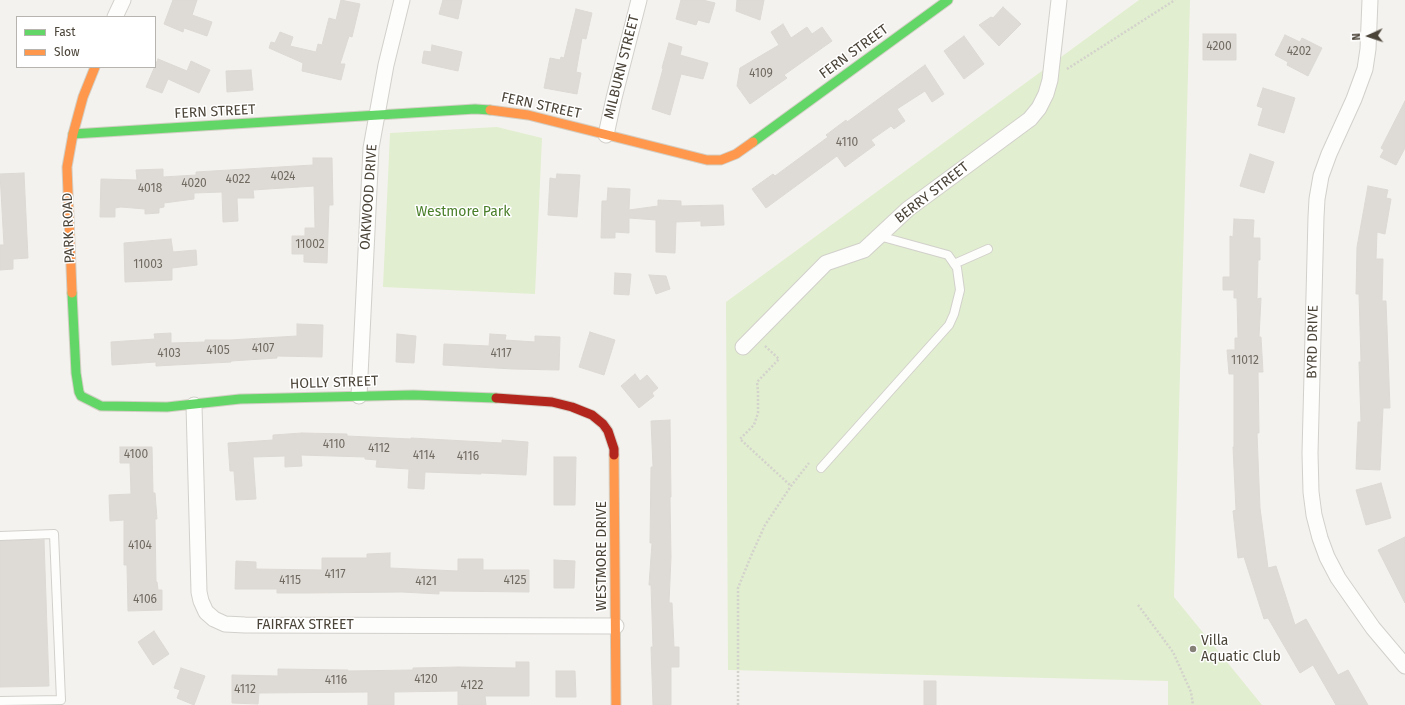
<!DOCTYPE html>
<style>
body{margin:0}
#map{position:relative;width:1405px;height:705px;overflow:hidden;background:#f4f2ee;font-family:"Fira Sans",sans-serif}
canvas{display:block}
.legend{position:absolute;left:16px;top:16px;width:140px;height:52px;box-sizing:border-box;background:#fff;border:1px solid #b7b4b0;margin:0;padding:5px 7px;list-style:none;font-size:12px;color:#4b4439}
.legend li{display:flex;align-items:center;gap:8px;height:20px}
.legend b{width:20px;border:1px solid #b7b4b0}
.north{position:absolute;left:1349px;top:16px;width:40px;height:40px;-webkit-text-stroke:3px #fff;paint-order:stroke;rotate:267deg;font-size:11px;font-weight:700;line-height:16px;text-align:center;color:#4b4439}
.north::after{content:'';display:block;margin:auto;width:14px;height:18px;background:#4b4439;clip-path:polygon(50% 0,100% 100%,50% 72%,0 100%)}
</style>
<div id="map">
<canvas width="1405" height="705"></canvas>
<ul class="legend">
<li><b style="height:5px;background:#63d668"></b>Fast</li>
<li><b style="height:5px;background:#ff974d"></b>Slow</li>
</ul>
<div class="north">N</div>
</div>
<script>
const c = document.querySelector('canvas').getContext('2d');
c.lineJoin = 'round';
function paint(path, color) { c.fillStyle = color; c.fill(path, 'evenodd'); }
const toPath = rows => new Path2D(rows.map(r => 'M' + r).join(''));
function stroke(path, color, width, dash) { c.strokeStyle = color; c.lineWidth = width; c.lineCap = dash ? 'butt' : 'round'; c.setLineDash(dash || []); c.stroke(path); }
function drawText(font, color, halo, rows, align = 'center') {
  c.font = font + ' "Fira Sans",sans-serif'; c.lineWidth = 3; c.setLineDash([]); c.textBaseline = 'middle'; c.strokeStyle = halo; c.fillStyle = color; for (const [text, x, y, turn = 0] of rows) {
    c.save(); c.translate(x, y); c.rotate((+turn || 0) * Math.PI / 180); c.textAlign = isNaN(turn) ? turn : align; if (halo) c.strokeText(text, 0, 0); c.fillText(text, 0, 0); c.restore();
  }
}
const green = toPath([
 [1139,0,1190,0,1174,597,1262,705,1168,705,1168,681,728,670,726,302],
 [497,127,542,138,535,294,383,287,390,133]
]);
const building = toPath([
 [173,0,197,0,192,15,212,22,207,36,184,28,183,32,164,24,173,0],
 [341,0,360,4,352,37,349,36,340,64,345,64,341,80,302,71,303,63,269,48,271,42,275,43,280,32,293,37,290,46,316,52,318,44,322,45,329,18,336,20,341,0],
 [443,0,462,0,458,19,439,14,443,0],
 [681,0,703,0,715,3,709,23,698,20,696,25,676,19,681,0],
 [737,0,764,0,760,20,736,11,737,0],
 [1003,7,1021,24,999,46,979,25,991,17,993,18,1003,7],
 [576,9,592,13,586,39,582,38,576,72,581,73,577,94,544,88,550,58,560,60,561,57,564,58,576,9],
 [783,24,791,38,807,27,812,34,822,27,832,41,784,75,787,78,750,104,737,86,740,68,779,45,771,32,783,24],
 [1203,34,1236,34,1236,60,1203,60,1203,34],
 [1285,35,1300,42,1302,38,1322,48,1308,76,1287,65,1288,62,1275,55,1285,35],
 [964,36,984,64,964,79,944,51,964,36],
 [669,43,682,47,680,55,708,63,703,79,681,74,670,115,652,109,663,69,662,68,669,43],
 [432,45,462,52,458,71,422,63,424,51,431,52,432,45],
 [158,59,187,71,191,61,210,70,199,93,168,79,162,93,146,87,158,59],
 [925,65,944,94,932,102,925,91,897,109,905,121,894,129,891,126,871,140,875,145,845,167,837,156,766,208,752,189,773,174,775,176,828,137,826,135,846,120,847,122,925,65],
 [251,70,253,90,227,92,226,71,251,70],
 [1263,88,1295,98,1284,133,1258,125,1263,108,1257,106,1263,88],
 [1405,101,1405,148,1396,165,1380,157,1384,150,1381,148,1405,101],
 [1250,154,1274,162,1264,193,1240,186,1250,154],
 [313,158,332,158,333,205,329,205,327,263,304,262,304,254,292,254,292,236,305,236,305,228,315,228,314,186,253,190,254,198,237,198,238,221,223,222,222,192,194,193,194,199,164,203,164,207,159,208,159,213,145,214,145,209,121,207,115,208,115,217,100,217,101,179,137,180,136,170,163,169,163,177,196,175,196,172,313,165,313,158],
 [24,173,28,258,13,259,13,269,0,270,0,245,4,245,0,174,24,173],
 [557,174,580,175,577,217,548,215,550,178,556,179,557,174],
 [1368,186,1388,190,1386,198,1391,199,1385,234,1377,232,1376,259,1383,259,1382,301,1386,301,1390,408,1383,408,1380,470,1356,469,1358,422,1361,422,1359,362,1361,362,1359,294,1356,294,1357,247,1368,186],
 [608,188,630,189,629,210,658,206,658,200,681,201,681,206,723,205,724,225,701,226,701,221,676,222,675,253,656,252,656,220,629,218,629,233,615,232,615,238,601,238,602,201,607,201,608,188],
 [1234,219,1254,220,1253,238,1260,238,1260,260,1258,260,1257,299,1261,298,1259,337,1261,337,1263,372,1258,372,1259,433,1257,433,1260,508,1268,568,1276,566,1295,625,1306,619,1338,675,1348,670,1368,705,1336,705,1313,665,1300,673,1268,618,1264,619,1244,557,1238,558,1233,511,1236,510,1233,447,1234,447,1234,374,1229,374,1227,350,1235,350,1235,338,1238,338,1237,298,1234,298,1234,290,1223,290,1223,277,1230,277,1230,236,1233,237,1234,219],
 [171,239,173,252,196,250,197,265,172,268,172,280,125,282,124,243,171,239],
 [615,273,631,274,629,295,614,294,615,273],
 [649,275,666,276,670,289,656,294,649,275],
 [297,324,323,325,322,357,277,356,277,358,231,361,231,362,156,366,156,362,112,365,111,342,155,339,154,334,171,333,171,343,205,342,205,340,230,340,297,336,297,324],
 [590,332,615,340,604,375,579,367,590,332],
 [397,334,416,336,414,363,396,362,397,334],
 [490,334,506,335,505,340,535,342,535,336,560,337,559,370,513,369,443,365,444,344,489,346,490,334],
 [635,374,640,381,647,375,658,388,652,393,654,396,639,408,621,386,635,374],
 [670,420,671,497,670,497,671,557,669,603,672,603,674,647,679,647,679,667,671,667,671,705,653,705,651,647,653,647,651,585,649,585,652,543,650,543,651,467,653,467,651,421,670,420],
 [302,433,347,434,347,436,411,439,411,438,502,443,502,440,528,442,526,475,481,473,481,474,425,472,424,489,408,488,409,469,376,467,377,460,365,459,365,457,301,455,302,466,285,467,285,456,253,457,256,499,236,500,234,471,230,471,228,443,273,440,273,435,302,433],
 [120,447,152,447,153,493,155,493,157,519,155,519,156,582,157,582,158,590,162,590,162,610,128,611,127,565,124,565,124,520,110,521,109,495,131,494,130,463,120,463,120,447],
 [554,457,576,457,575,505,554,505,554,457],
 [1381,483,1391,518,1366,525,1356,490,1381,483],
 [1405,537,1405,603,1378,550,1405,537],
 [44,540,49,686,0,687,0,541,44,540],
 [390,553,390,568,458,571,458,559,483,559,483,570,529,570,529,592,439,591,439,594,402,592,307,593,277,593,277,589,235,589,236,561,256,562,256,569,322,570,322,558,367,558,367,554,390,553],
 [554,560,575,561,574,588,554,588,554,560],
 [154,631,169,654,153,665,138,642,154,631],
 [516,662,529,662,529,696,485,696,486,705,458,705,458,691,394,692,394,705,368,705,368,692,259,693,258,704,232,703,232,675,278,676,278,669,348,670,348,671,413,670,413,668,458,667,516,668,516,662],
 [181,668,205,676,194,705,177,698,180,690,174,688,181,668],
 [556,671,575,671,576,697,556,697,556,671],
 [924,681,936,681,936,705,924,705,924,681]
]);
const path = toPath([
 [1067,69,1175,0],
 [765,346,779,359,757,382,758,391,758,413,754,425,740,439,791,486],
 [1138,605,1173,652,1191,692,1193,705],
 [738,705,738,588,751,556,765,525,791,486,809,463]
]);
const lane = toPath([
 [954,264,988,249],
 [821,468,949,325,954,314,960,290,957,268,948,255,879,236],
 [0,536,54,534,61,700,0,701]
]);
const street = toPath([
 [1370,0,1368,49,1365,69,1354,99,1329,154,1321,176,1317,199,1316,217,1310,453,1311,492,1314,515,1320,538,1327,557,1338,578,1373,628,1405,666],
 [115,17,123,0],
 [606,135,614,98,639,0],
 [743,347,826,263,864,250,908,209,1030,119,1039,108,1046,94,1050,80,1059,0],
 [359,396,371,148,386,65,402,0],
 [194,405,199,592,201,601,206,612,214,619,225,624,245,625,616,626]
]);
const fast = toPath([
 [73,134,475,109,490,110],
 [753,142,948,0],
 [72,293,76,373,79,392,81,396,101,406,167,407,240,399,413,395,496,398]
]);
const slow = toPath([
 [490,110,528,115,707,160,721,160,736,154,753,142],
 [72,293,67,167,73,134,83,97,95,67],
 [614,455,616,705]
]);
const jam = toPath([
 [496,398,552,402,572,407,592,415,603,424,608,431,614,449,614,455]
]);
const markers = [
 [1193,649,4,"#868178"]
];
const numberNames = [
 ["4200",1219,47],
 ["4202",1299,52],
 ["4109",761,74],
 ["4110",847,143],
 ["4024",283,177],
 ["4022",238,180],
 ["4020",194,184],
 ["4018",150,189],
 ["11002",310,245],
 ["11003",148,265],
 ["4107",263,349],
 ["4105",218,351],
 ["4103",169,354],
 ["4117",501,354],
 ["11012",1245,361],
 ["4110",334,445],
 ["4112",379,449],
 ["4100",136,455],
 ["4114",424,456],
 ["4116",468,457],
 ["4104",140,546],
 ["4117",335,575],
 ["4115",290,581],
 ["4125",515,581],
 ["4121",426,582],
 ["4106",145,600],
 ["4120",426,680],
 ["4116",336,681],
 ["4122",472,686],
 ["4112",245,690]
];
const streetNames = [
 ["FERN STREET",854,52,-36],
 ["MILBURN STREET",622,67,-76],
 ["FERN STREET",541,106,12],
 ["FERN STREET",215,112,-3],
 ["BERRY STREET",932,193,-38],
 ["OAKWOOD DRIVE",369,197,-86],
 ["PARK ROAD",69,228,-92],
 ["BYRD DRIVE",1313,342,-89],
 ["HOLLY STREET",334,383,-2],
 ["WESTMORE DRIVE",602,556,-90],
 ["FAIRFAX STREET",305,625]
];
const parkNames = [
 ["Westmore Park",463,212]
];
const poiNames = [
 ["Villa",1201,641],
 ["Aquatic Club",1201,657]
];
paint(green, '#e1eecf');
paint(building, '#dedbd6');
stroke(building, '#dcd9d4', 1);
stroke(lane, '#d2d0cb', 10);
stroke(street, '#d2d0cb', 17);
stroke(fast, '#d3cfc5', 11);
stroke(slow, '#d3cfc5', 11);
stroke(jam, '#d3cfc5', 11);
stroke(path, '#d3d2cc', 2.5, [2, 2]);
stroke(lane, '#fdfdfc', 8);
stroke(street, '#fdfdfc', 15);
stroke(fast, '#63d668', 9);
stroke(slow, '#ff974d', 9);
stroke(jam, '#b3261e', 9);
for (const [x, y, r, color] of markers) { const dot = new Path2D(); dot.arc(x, y, r, 0, 2 * Math.PI); c.fillStyle = color; c.fill(dot); stroke(dot, '#fff', 1.5); }
drawText('12px', '#706a61', null, numberNames);
drawText('14px', '#4b4439', '#fff', streetNames);
drawText('14px', '#4a7f2a', '#fff', parkNames);
drawText('14px', '#4b4439', '#fff', poiNames, 'left');
</script>
